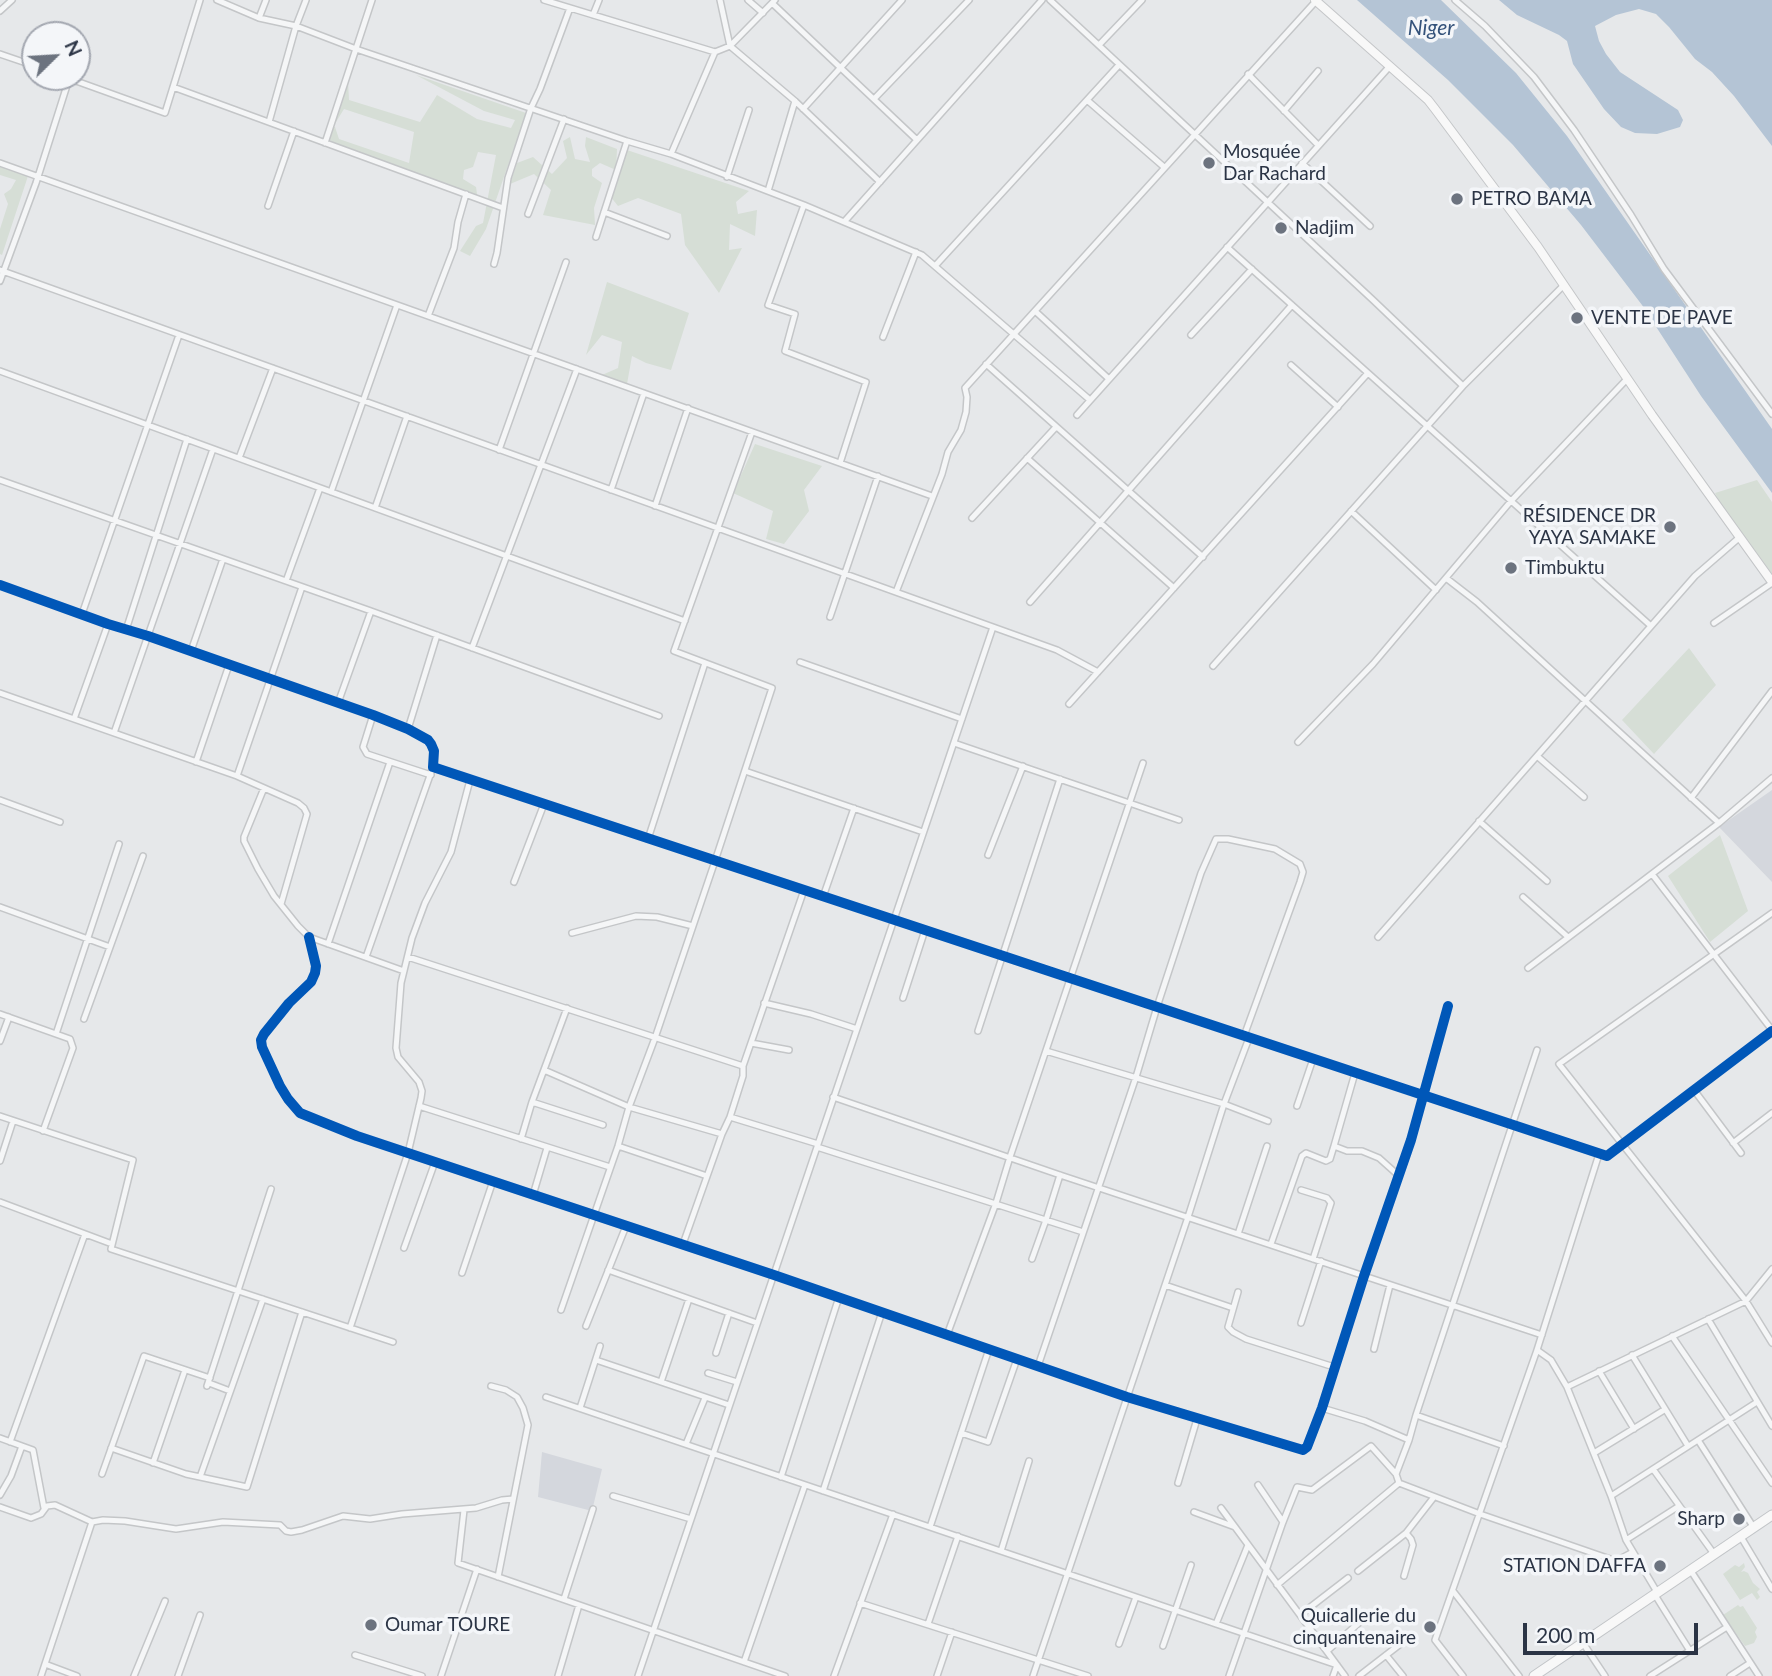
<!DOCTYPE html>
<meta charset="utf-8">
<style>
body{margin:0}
#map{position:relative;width:1772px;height:1676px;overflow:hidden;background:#e6e8ea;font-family:Lato,sans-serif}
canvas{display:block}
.north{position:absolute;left:21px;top:21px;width:70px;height:70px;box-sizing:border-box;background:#f4f6f9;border:2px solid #a4a8b1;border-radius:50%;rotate:66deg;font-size:19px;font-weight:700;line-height:28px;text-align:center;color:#2b3445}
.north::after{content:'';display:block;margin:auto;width:24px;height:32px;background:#6c737f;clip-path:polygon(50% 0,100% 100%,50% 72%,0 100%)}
.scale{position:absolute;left:1523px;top:1623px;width:175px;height:32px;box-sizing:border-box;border:4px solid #2b3445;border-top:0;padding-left:9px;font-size:21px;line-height:24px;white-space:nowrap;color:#2b3445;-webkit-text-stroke:5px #f4f6f9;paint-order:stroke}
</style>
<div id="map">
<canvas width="1772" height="1676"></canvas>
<div class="north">N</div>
<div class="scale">200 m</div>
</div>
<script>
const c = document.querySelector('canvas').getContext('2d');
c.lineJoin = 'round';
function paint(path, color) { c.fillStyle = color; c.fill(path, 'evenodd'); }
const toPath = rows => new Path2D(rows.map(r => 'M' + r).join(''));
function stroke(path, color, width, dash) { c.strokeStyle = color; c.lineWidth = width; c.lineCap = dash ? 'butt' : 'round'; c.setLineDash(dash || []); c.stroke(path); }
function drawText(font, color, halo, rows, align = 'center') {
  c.font = font + ' Lato,sans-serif'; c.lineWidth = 7; c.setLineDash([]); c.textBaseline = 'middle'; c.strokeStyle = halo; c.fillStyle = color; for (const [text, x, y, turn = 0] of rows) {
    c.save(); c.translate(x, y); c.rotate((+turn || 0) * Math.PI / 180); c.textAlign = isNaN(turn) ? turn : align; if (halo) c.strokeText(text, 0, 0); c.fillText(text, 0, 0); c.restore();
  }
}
const built = toPath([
 [1772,790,1772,882,1719,827],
 [542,1452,602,1469,592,1511,538,1497]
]);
const green = toPath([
 [416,75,526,113,486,229,470,256,460,251,476,226,483,223,496,155,478,152,473,167,464,170,463,179,476,187,478,201,331,143,327,127,335,127,339,139,409,163,414,132,344,109,336,122,330,120,340,85,348,81,349,100,420,122,437,95,477,119,511,128,515,120,484,111],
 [570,137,575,159,590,162,585,146,586,137,617,149,616,170,600,163,592,169,592,176,602,183,594,208,595,225,543,215,551,190,534,174,510,184,517,163,533,157,552,174,567,158,563,141],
 [624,149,749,191,736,202,738,214,757,210,755,236,730,224,729,250,742,248,719,293,685,245,681,214,638,198,618,206,610,196],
 [0,166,28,176,2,255,0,254,0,229,8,204,4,194,11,189,16,180,0,175],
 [607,282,689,313,671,370,646,363,632,356,627,384,602,375,618,368,622,342,602,335,586,355],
 [755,444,822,466,804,490,809,511,784,544,766,539,773,511,733,493],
 [1757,480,1772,502,1772,574,1720,503,1715,493],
 [1689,648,1716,685,1654,754,1622,720],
 [1720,835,1748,911,1710,942,1668,876],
 [1744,1563,1745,1567,1741,1572,1744,1571,1748,1573,1753,1583,1760,1589,1757,1592,1760,1597,1757,1600,1752,1593,1740,1600,1723,1574,1735,1565,1739,1567],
 [1738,1605,1740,1607,1743,1606,1757,1628,1755,1632,1757,1637,1754,1643,1745,1646,1723,1615]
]);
const water = toPath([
 [1357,0,1441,0,1516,73,1567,136,1772,429,1772,493,1701,396,1642,305,1581,225,1513,145,1448,80],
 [1499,0,1772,0,1772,146,1734,96,1712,72,1695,59,1669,27,1656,14,1639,9,1616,15,1595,26,1599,41,1606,54,1620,72,1678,110,1683,120,1680,127,1657,134,1635,133,1621,127,1604,109,1573,64,1567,41,1559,35,1517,15]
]);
const street = toPath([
 [217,0,259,18,296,26,356,49,627,141,671,154,804,205,922,255,1090,400],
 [544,0,715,52,730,46,775,0],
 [720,0,730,46,795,101,880,182],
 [748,0,763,13],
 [1050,0,1373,300,1463,386],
 [1455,0,1485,26,1534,77,1574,130,1631,215,1664,269,1772,414],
 [772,3,917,140],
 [0,11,12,0],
 [593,15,599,0],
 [259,18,266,0],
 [1099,45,1142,0],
 [0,54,35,66],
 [1248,74,1318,145],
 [65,77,165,113,200,0],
 [173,87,503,208],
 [874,99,969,0],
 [1087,100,1164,167],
 [803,109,902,0],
 [1284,111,1318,71],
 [269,122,296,26,306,0],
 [325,143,372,0],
 [671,154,715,52],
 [0,163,932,496],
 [1302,163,1370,226],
 [727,177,749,110],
 [768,191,795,101],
 [804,205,768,305,795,314,785,351,866,382,840,463],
 [268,206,294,131],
 [604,212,667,236],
 [528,214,564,119],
 [844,222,1042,0],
 [596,237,627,141],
 [1227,247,1651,626],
 [494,264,497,253,508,178,531,108,540,89,570,8],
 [935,266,1119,65],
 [0,270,1057,650,1098,672],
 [0,281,36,183,69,79],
 [1035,311,1109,379],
 [428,316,454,248,458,222,466,194],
 [1191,335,1252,269],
 [883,337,916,252],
 [986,364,1203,557],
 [1291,365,1338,407],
 [0,371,685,621],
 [1077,415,1390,66],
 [499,450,566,262],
 [239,458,273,368],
 [1027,458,1174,588],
 [0,480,371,611,659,716],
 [611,490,644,393],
 [331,492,397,305],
 [655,506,688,408],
 [375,508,407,416],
 [1351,511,1436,590],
 [972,518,1056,427],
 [1446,578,1477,602,1719,823],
 [286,581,320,488],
 [0,585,108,624,148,636,373,715,408,729,428,740,431,744,434,751,433,767,1607,1156,1772,1031],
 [896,592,942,474,948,452,961,430,966,412,967,397,965,388,1316,1],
 [1030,602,1292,305],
 [82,614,179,335],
 [830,617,878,476],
 [1714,623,1772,583],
 [126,630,187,439],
 [472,648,577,369],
 [191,651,223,559],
 [800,662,962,719],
 [1213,666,1463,386,1564,285],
 [0,693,237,776,298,803,304,808,307,814,281,904],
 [338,703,371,611],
 [1069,704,1368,373],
 [373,715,363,747,367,754,431,775],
 [74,719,108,624],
 [408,729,437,635],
 [114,733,213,449],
 [1298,742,1373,664,1511,501,1627,379],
 [954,743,1179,820],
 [1537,756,1584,797],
 [196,762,229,665],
 [745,771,923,832],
 [237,776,302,587],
 [264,788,244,837,244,841,258,869,274,896,298,926,309,937,404,971],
 [1691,798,1772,691],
 [0,800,60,822],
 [1479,821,1547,881],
 [648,839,705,663],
 [988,855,1023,766],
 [1652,874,1772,1030],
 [514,882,544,804],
 [823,897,854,808],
 [1523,897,1568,937],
 [0,907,110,947],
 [1772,913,1559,1064,1746,1301,1772,1343],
 [572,933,636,916,657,917,693,926],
 [309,937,316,966,315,973,311,982,289,1003,264,1034,261,1040,262,1047,280,1086,288,1099,300,1113,357,1136,774,1275,1127,1397,1303,1450,1307,1447,1322,1408,1364,1276,1411,1140,1448,1006],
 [1378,937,1695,576,1740,537],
 [328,944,390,762],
 [366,957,433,767],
 [408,957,743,1066],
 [1528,968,1719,823,1772,778],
 [903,998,925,930],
 [764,1003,811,1014,857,1029],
 [0,1014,70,1039,73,1048,43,1131],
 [84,1019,143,856],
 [978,1031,1060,779],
 [56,1034,119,844],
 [0,1041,9,1017],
 [751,1043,789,1050],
 [1046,1051,1224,1104,1268,1121],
 [544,1070,629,1107,722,1134],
 [1355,1073,1334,1146,1347,1151,1362,1151,1379,1158,1398,1175],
 [1694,1090,1741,1153],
 [833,1097,1060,1175,1542,1335],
 [532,1102,603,1125],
 [419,1106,610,1167],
 [1297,1106,1313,1059],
 [0,1116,133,1160,111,1249,393,1342],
 [730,1117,818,1144],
 [521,1139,532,1102,567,1008],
 [1733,1143,1772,1113],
 [618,1146,707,1176],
 [817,1147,1083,1232],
 [0,1161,13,1121],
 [1301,1190,1327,1198,1331,1203,1313,1259],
 [533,1195,547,1148],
 [0,1202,112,1244],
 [1238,1234,1267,1146],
 [683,1244,722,1134,730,1117,743,1076,743,1066,804,890],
 [1271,1244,1302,1156,1306,1153,1326,1161,1330,1159,1334,1146],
 [404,1248,435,1162],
 [1032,1259,1046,1220,1060,1175],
 [608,1270,757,1323],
 [462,1273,493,1181],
 [1165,1285,1233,1308],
 [1238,1292,1228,1327,1233,1332,1246,1339,1334,1367],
 [561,1310,618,1146,629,1107,655,1038,715,861,772,688,674,651,752,432],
 [1708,1319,1772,1426],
 [1301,1323,1321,1261],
 [586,1326,626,1226],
 [350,1328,408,1153,421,1098,422,1091,419,1082,398,1057,396,1048,401,983,412,938,425,903,451,852,470,780],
 [947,1335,996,1203,1010,1157,1143,763],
 [1672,1336,1772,1483],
 [1374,1349,1390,1285],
 [1537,1350,1551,1360,1567,1387,1611,1496,1626,1540,1657,1592],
 [716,1353,729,1313],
 [1632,1355,1688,1446],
 [596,1360,729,1405],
 [1038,1366,1136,1077,1157,1007,1201,873,1216,839,1228,839,1275,849,1300,864,1303,872,1300,882,1244,1036],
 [1599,1371,1634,1429],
 [708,1373,737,1382],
 [661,1382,689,1299],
 [209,1383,230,1391],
 [207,1386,271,1189],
 [491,1386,506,1390,517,1397,523,1408,528,1425,498,1577],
 [1567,1387,1746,1301,1772,1269],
 [546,1397,1337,1665,1333,1676],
 [580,1408,600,1346],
 [1322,1408,1365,1421,1409,1440],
 [1416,1415,1504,1446],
 [961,1433,988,1442,1017,1359],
 [0,1438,33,1450,44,1508],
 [1698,1440,1754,1528],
 [10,1442,85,1234],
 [686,1444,705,1398],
 [111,1448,186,1474,247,1487,302,1312],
 [1594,1453,1664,1410],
 [153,1463,185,1370],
 [1653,1469,1714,1554],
 [102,1474,144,1356,210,1378],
 [1396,1474,1409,1440,1416,1415,1537,1050],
 [200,1477,263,1299],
 [781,1477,839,1297],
 [1178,1483,1197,1419],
 [1399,1483,1480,1514,1616,1561,1633,1552],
 [1258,1485,1283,1522],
 [823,1491,882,1312],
 [0,1495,11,1476,22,1446],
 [613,1496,691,1519],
 [1611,1496,1757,1402],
 [0,1507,31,1518,41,1514,47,1506,55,1505,92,1522,103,1520,125,1521,176,1529,223,1522,280,1525,286,1531,291,1532,302,1530,343,1516,370,1519,402,1514,476,1508,502,1500,513,1499],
 [1221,1508,1345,1676],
 [464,1510,458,1563,785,1676],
 [1194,1512,1235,1527],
 [930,1527,989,1349],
 [1741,1537,1772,1589],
 [1626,1540,1679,1506],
 [1001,1551,1029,1461],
 [1358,1571,1406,1533,1434,1497],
 [1691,1571,1759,1676],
 [1404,1576,1413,1545,1411,1539,1406,1533],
 [1277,1585,1399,1483],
 [1453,1591,1519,1676],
 [1655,1595,1690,1651],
 [564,1599,593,1509],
 [860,1603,1088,1676],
 [1300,1615,1348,1578],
 [928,1624,958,1536],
 [1216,1624,1248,1545],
 [1583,1643,1605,1676],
 [1119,1644,1136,1597],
 [1163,1646,1191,1565],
 [1327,1651,1360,1622],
 [355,1655,422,1676],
 [1386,1655,1403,1676],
 [744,1662,805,1485],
 [45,1664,77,1676],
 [41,1676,92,1522],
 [134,1676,165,1601],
 [178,1676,200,1615],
 [441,1676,477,1569],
 [558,1676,579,1605],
 [638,1676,993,627],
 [834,1676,893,1514],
 [937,1676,952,1632],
 [1033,1676,1188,1217,1224,1104,1249,1038],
 [1229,1676,1283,1522,1297,1487,1312,1490,1371,1446,1396,1474,1399,1483],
 [1359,1676,1403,1642],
 [1463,1676,1435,1640,1537,1350,1599,1154],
 [1650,1676,1727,1627],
 [1730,1676,1750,1663]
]);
const secondary = toPath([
 [1315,0,1428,100,1435,109,1538,247,1652,415,1772,582]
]);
const primary = toPath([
 [1534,1676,1772,1515]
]);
const cycleway = toPath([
 [0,585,108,624,148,636,373,715,408,729,428,740,431,744,434,751,433,767,1607,1156,1772,1031],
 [309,937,316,966,315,973,311,982,289,1003,264,1034,261,1040,262,1047,280,1086,288,1099,300,1113,357,1136,774,1275,1127,1397,1303,1450,1307,1447,1322,1408,1364,1276,1411,1140,1448,1006]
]);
const markers = [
 [1209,163,7,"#6c737f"],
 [1457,199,7,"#6c737f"],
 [1281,228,7,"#6c737f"],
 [1577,318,7,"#6c737f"],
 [1670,527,7,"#6c737f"],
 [1511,568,7,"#6c737f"],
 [1739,1519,7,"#6c737f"],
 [1660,1566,7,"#6c737f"],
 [371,1625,7,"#6c737f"],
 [1430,1627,7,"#6c737f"]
];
const poiNames = [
 ["Mosquée",1223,152],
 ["Dar Rachard",1223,174],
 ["PETRO BAMA",1471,199],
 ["Nadjim",1295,228],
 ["VENTE DE PAVE",1591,318],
 ["RÉSIDENCE DR",1656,516,"right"],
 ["YAYA SAMAKE",1656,538,"right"],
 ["Timbuktu",1525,568],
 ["Sharp",1725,1519,"right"],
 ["STATION DAFFA",1646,1566,"right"],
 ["Quicallerie du",1416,1616,"right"],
 ["cinquantenaire",1416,1638,"right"],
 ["Oumar TOURE",385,1625]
];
const waterNames = [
 ["Niger",1431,28]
];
paint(built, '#d4d7dd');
paint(green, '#d6ded6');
paint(water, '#b4c4d5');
stroke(street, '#c4c6c8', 8);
stroke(secondary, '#c4c6c8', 10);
stroke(primary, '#c2c5c8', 11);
stroke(street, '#f5f6f7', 5);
stroke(secondary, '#f8f8f8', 8);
stroke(primary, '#f8f8f8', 9);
stroke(cycleway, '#0057b8', 10);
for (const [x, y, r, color] of markers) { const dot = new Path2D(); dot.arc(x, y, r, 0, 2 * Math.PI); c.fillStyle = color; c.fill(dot); stroke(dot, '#f4f6f9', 2.5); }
drawText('19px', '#2b3445', '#f4f6f9', poiNames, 'left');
drawText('italic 21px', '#34527a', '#f4f6f9', waterNames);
</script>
